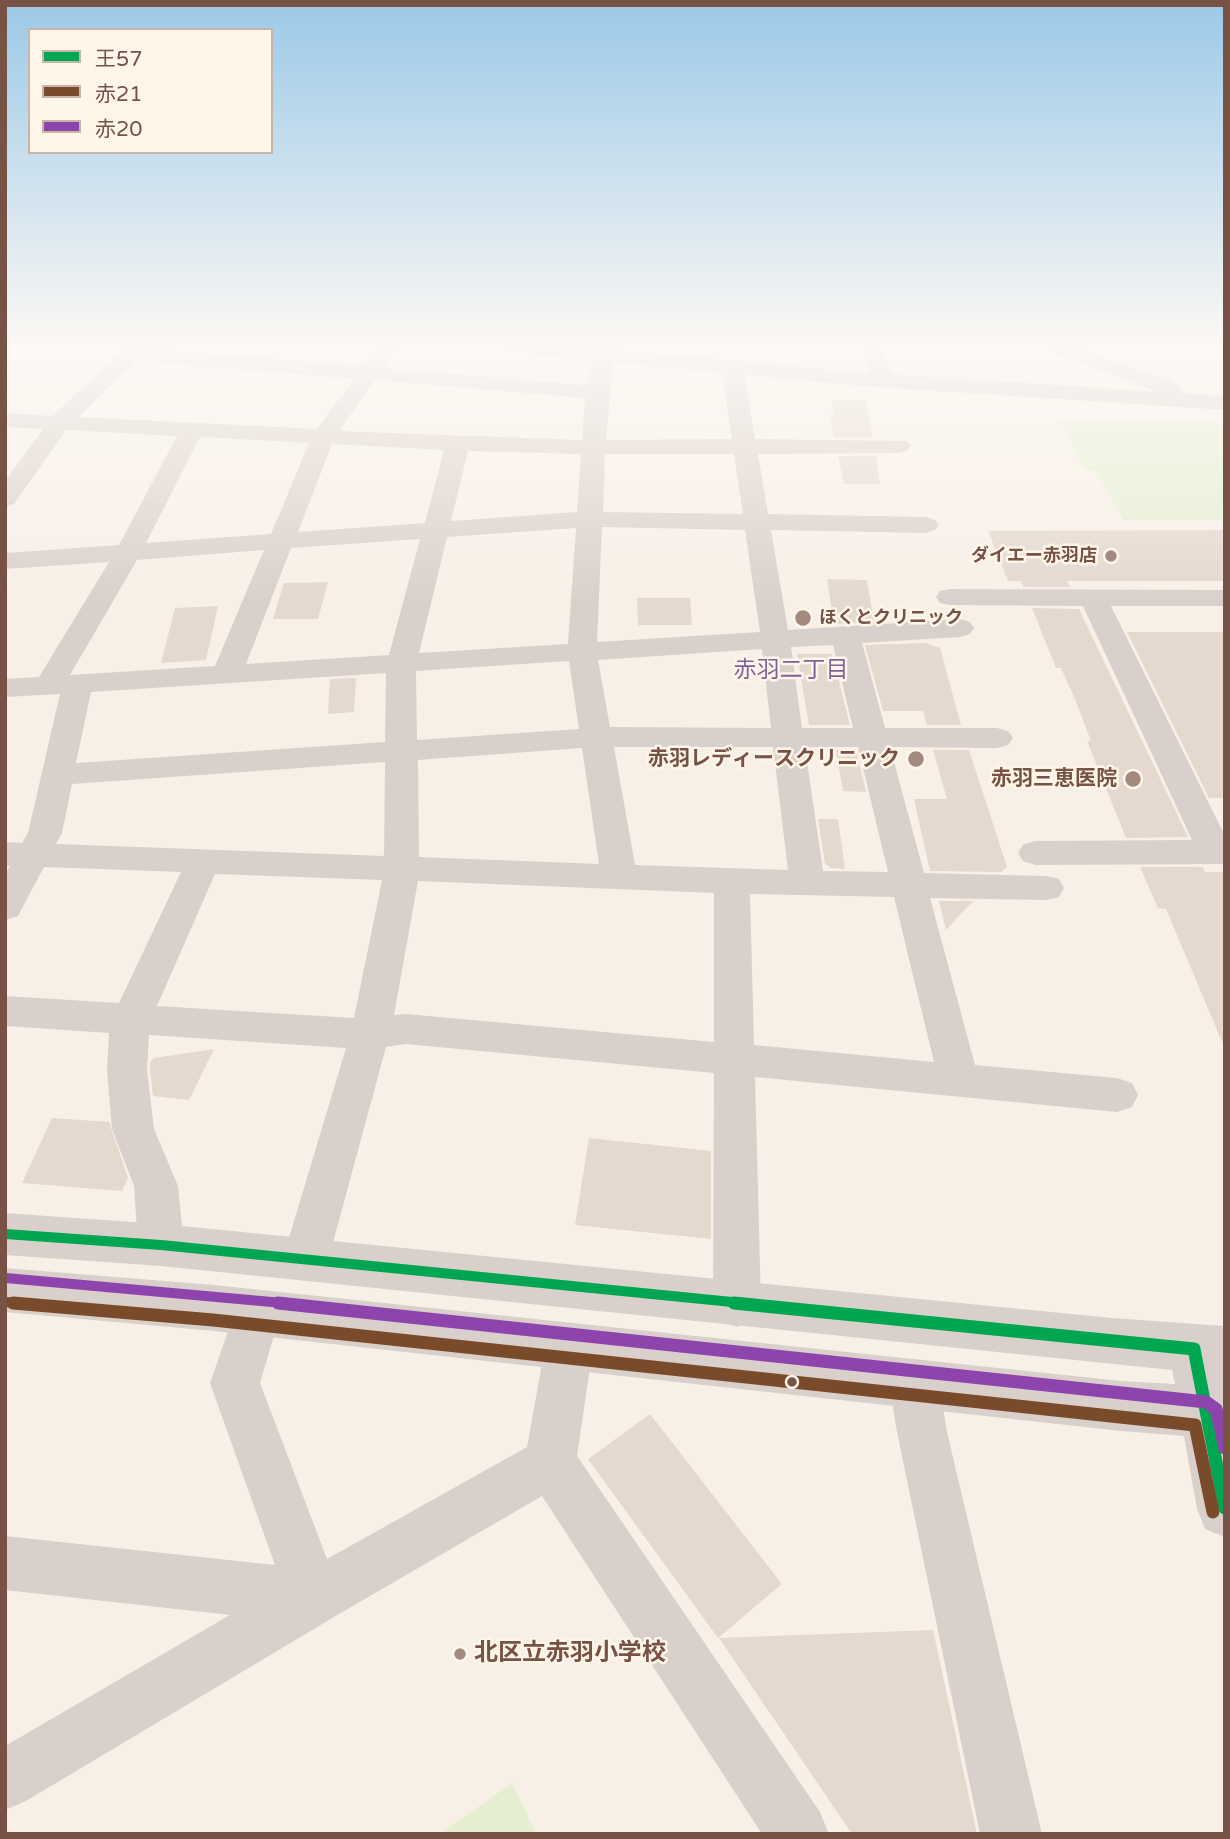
<!DOCTYPE html>
<meta charset="utf-8">
<style>
body{margin:0}
#map{position:relative;width:1230px;height:1839px;overflow:hidden;background:#f8f0e7;font-family:"Varela Round","Noto Sans JP",sans-serif}
canvas{display:block}
.frame{position:absolute;inset:0;border:7px solid #775346;pointer-events:none}
.legend{position:absolute;left:28px;top:28px;width:245px;height:126px;box-sizing:border-box;background:#fff5e9;border:2px solid #c9b4a8;margin:0;padding:9px 12px;list-style:none;font-size:21px;color:#775346}
.legend li{display:flex;align-items:center;gap:14px;height:35px}
.legend b{width:35px;border:2px solid #c9b4a8}
</style>
<div id="map">
<canvas width="1230" height="1839"></canvas>
<div class="frame"></div>
<ul class="legend">
<li><b style="height:9px;background:#00a651"></b>王57</li>
<li><b style="height:9px;background:#7a4b2a"></b>赤21</li>
<li><b style="height:9px;background:#8e44ad"></b>赤20</li>
</ul>
</div>
<script>
const c = document.querySelector('canvas').getContext('2d');
c.lineJoin = 'round';
function paint(path, color) { c.fillStyle = color; c.fill(path, 'evenodd'); }
const toPath = rows => new Path2D(rows.map(r => 'M' + r).join(''));
function stroke(path, color, width, dash) { c.strokeStyle = color; c.lineWidth = width; c.lineCap = dash ? 'butt' : 'round'; c.setLineDash(dash || []); c.stroke(path); }
function drawText(font, color, halo, rows, align = 'center') {
  c.font = font + ' "Varela Round","Noto Sans JP",sans-serif'; c.lineWidth = 5; c.setLineDash([]); c.textBaseline = 'middle'; c.strokeStyle = halo; c.fillStyle = color; for (const [text, x, y, turn = 0] of rows) {
    c.save(); c.translate(x, y); c.rotate((+turn || 0) * Math.PI / 180); c.textAlign = isNaN(turn) ? turn : align; if (halo) c.strokeText(text, 0, 0); c.fillText(text, 0, 0); c.restore();
  }
}
const green = toPath([
 [1057,419,1161,419,1225,423,1225,520,1123,520,1096,471,1085,471],
 [512,1783,536,1834,440,1834]
]);
const building = toPath([
 [836,399,866,400,873,438,834,437,830,414,834,414,832,401],
 [838,456,876,456,880,484,844,484],
 [1225,530,1225,581,1067,581,1070,587,1023,587,1021,581,1008,581,988,531],
 [827,579,867,580,874,622,834,624],
 [328,582,318,619,273,619,284,583],
 [637,598,690,598,692,625,638,625],
 [218,606,206,660,161,663,175,608],
 [1032,608,1079,609,1188,837,1126,838,1087,741,1091,741,1075,699,1061,668,1056,668],
 [1127,632,1225,632,1225,798,1209,798],
 [925,643,940,648,961,725,927,725,923,711,883,711,865,645],
 [797,654,832,654,850,725,809,725],
 [356,678,354,712,328,714,330,679],
 [836,750,856,750,866,792,843,791],
 [933,750,969,750,1007,867,1001,872,930,871,914,799,947,799],
 [818,819,838,819,845,869,831,868,825,864],
 [1140,867,1203,867,1205,872,1225,872,1225,1049,1166,909,1158,908],
 [939,901,973,901,946,930],
 [214,1049,189,1100,153,1096,150,1070,150,1062,154,1058],
 [52,1118,109,1122,128,1178,122,1191,22,1183],
 [589,1138,711,1151,711,1239,575,1225],
 [650,1414,782,1584,718,1638,588,1459],
 [933,1630,977,1834,852,1834,719,1638]
]);
const street = toPath([
 [127,346,363,366,378,346,399,346,384,368,587,385,592,353,596,349,603,347,610,349,614,353,606,440,732,439,721,366,724,361,732,360,740,361,743,366,755,439,907,441,911,446,907,451,899,453,758,454,768,514,926,517,935,520,939,525,935,530,926,533,771,530,788,630,960,619,970,622,974,628,970,634,960,637,862,643,885,728,997,728,1008,731,1013,738,1008,745,997,748,890,747,924,873,1046,876,1059,879,1064,888,1059,897,1046,900,930,898,975,1065,1117,1078,1132,1083,1138,1095,1132,1107,1117,1112,755,1077,761,1305,754,1320,737,1327,720,1320,713,1305,714,1073,406,1044,386,1047,328,1261,321,1275,305,1281,289,1275,282,1261,346,1048,149,1035,147,1070,154,1129,178,1186,184,1245,177,1259,161,1265,145,1259,138,1245,134,1186,112,1129,107,1070,109,1033,5,1026,5,996,119,1003,181,872,44,867,18,916,5,920,5,874,10,866,5,866,5,842,22,843,28,833,60,694,5,697,5,679,39,677,109,562,5,569,5,553,119,545,177,436,66,430,14,504,5,507,5,481,43,429,5,427,5,413,53,416,127,346],
 [136,361,354,379,317,429,78,417,136,361],
 [375,380,585,398,582,440,339,431,375,380],
 [200,437,309,443,271,534,146,543,200,437],
 [332,444,444,450,425,523,298,532,332,444],
 [468,451,581,454,577,512,451,521,468,451],
 [605,454,734,454,743,514,603,512,605,454],
 [602,527,745,530,760,632,597,642,602,527],
 [576,528,568,644,419,653,447,537,576,528],
 [420,539,389,655,246,664,291,548,420,539],
 [264,550,215,666,70,675,137,560,264,550],
 [833,645,853,728,802,728,791,647,833,645],
 [762,649,771,728,610,727,598,660,762,649],
 [569,661,579,729,417,740,416,671,569,661],
 [386,673,385,742,76,763,91,692,386,673],
 [614,747,773,747,788,870,635,865,614,747],
 [805,747,858,747,888,872,823,871,805,747],
 [582,748,599,864,419,857,418,760,582,748],
 [385,762,384,856,56,844,62,833,72,784,385,762],
 [215,874,382,880,354,1018,157,1006,215,874],
 [418,881,714,893,714,1042,406,1014,394,1015,418,881],
 [750,894,894,897,934,1062,754,1045,750,894],
 [861,346,881,346,893,380,890,385,874,385,861,346],
 [1042,346,1072,346,1166,379,1180,386,1185,399,1182,404,1166,404,1162,394,1150,389,1046,350,1042,346],
 [950,589,1225,590,1225,606,1111,606,1225,836,1225,864,1035,865,1023,861,1018,853,1023,845,1035,841,1192,840,1083,606,950,605,940,603,936,597,940,591,950,589],
 [257,1290,274,1297,281,1312,260,1383,327,1559,527,1447,545,1347,552,1331,569,1324,586,1331,593,1347,577,1456,820,1812,829,1834,762,1834,542,1496,334,1617,26,1801,5,1810,5,1746,230,1615,5,1590,5,1536,275,1565,210,1383,240,1297,257,1290],
 [914,1360,932,1367,939,1384,947,1432,1042,1834,980,1834,897,1432,889,1384,896,1367,914,1360]
]);
const secondary = toPath([
 [504,346,582,346,862,372,1225,396,1225,410,862,386,515,353,507,351,504,346],
 [5,1213,161,1224,1112,1318,1225,1326,1225,1537,1205,1529,1197,1509,1184,1436,1121,1431,214,1331,5,1312,5,1268,214,1285,1121,1381,1175,1384,1172,1370,161,1266,5,1255,5,1213]
]);
const bus1Far1 = toPath([
 [5,1234,161,1245,752,1304]
]);
const bus1 = toPath([
 [734,1303,1194,1349,1225,1508]
]);
const bus2Far1 = toPath([
 [5,1302,33,1304]
]);
const bus2 = toPath([
 [13,1303,213,1320,1195,1425,1213,1512]
]);
const bus3Far1 = toPath([
 [6,1278,294,1304]
]);
const bus3 = toPath([
 [278,1303,1206,1402,1216,1409,1225,1448]
]);
const markers = [
 [1111,556,7,"#a48a7e"],
 [803,618,9,"#a48a7e"],
 [916,759,9,"#a48a7e"],
 [1133,779,9,"#a48a7e"],
 [792,1382,6,"#775346"],
 [460,1654,7,"#a48a7e"]
];
const farPoinames = [
 ["ダイエー赤羽店",1097,556],
 ["ほくとクリニック",819,618,"left"]
];
const poiNames = [
 ["赤羽レディースクリニック",900,759],
 ["赤羽三恵医院",1117,779]
];
const neighbourhoodNames = [
 ["赤羽二丁目",791,671]
];
const nearPoinames = [
 ["北区立赤羽小学校",474,1654]
];
paint(green, '#e5eed1');
paint(building, '#e4d8cf');
paint(street, '#dad0cb');
paint(secondary, '#dad0cb');
stroke(bus1Far1, '#00a651', 10);
stroke(bus1, '#00a651', 13);
stroke(bus2Far1, '#7a4b2a', 10);
stroke(bus2, '#7a4b2a', 13);
stroke(bus3Far1, '#8e44ad', 10);
stroke(bus3, '#8e44ad', 13);
const sky = c.createLinearGradient(0, 0, 0, 603);
sky.addColorStop(0, '#9bc9e8');
sky.addColorStop(0.57, '#fcf8f4');
sky.addColorStop(1, '#fcf8f400');
c.fillStyle = sky;
c.fillRect(0, 0, 1230, 603);
for (const [x, y, r, color] of markers) { const dot = new Path2D(); dot.arc(x, y, r, 0, 2 * Math.PI); c.fillStyle = color; c.fill(dot); stroke(dot, '#fff5e9', 2.5); }
drawText('bold 18px', '#775346', '#fff5e9', farPoinames, 'right');
drawText('bold 21px', '#775346', '#fff5e9', poiNames, 'right');
drawText('23px', '#83619b', '#fff5e9', neighbourhoodNames);
drawText('bold 24px', '#775346', '#fff5e9', nearPoinames, 'left');
</script>
